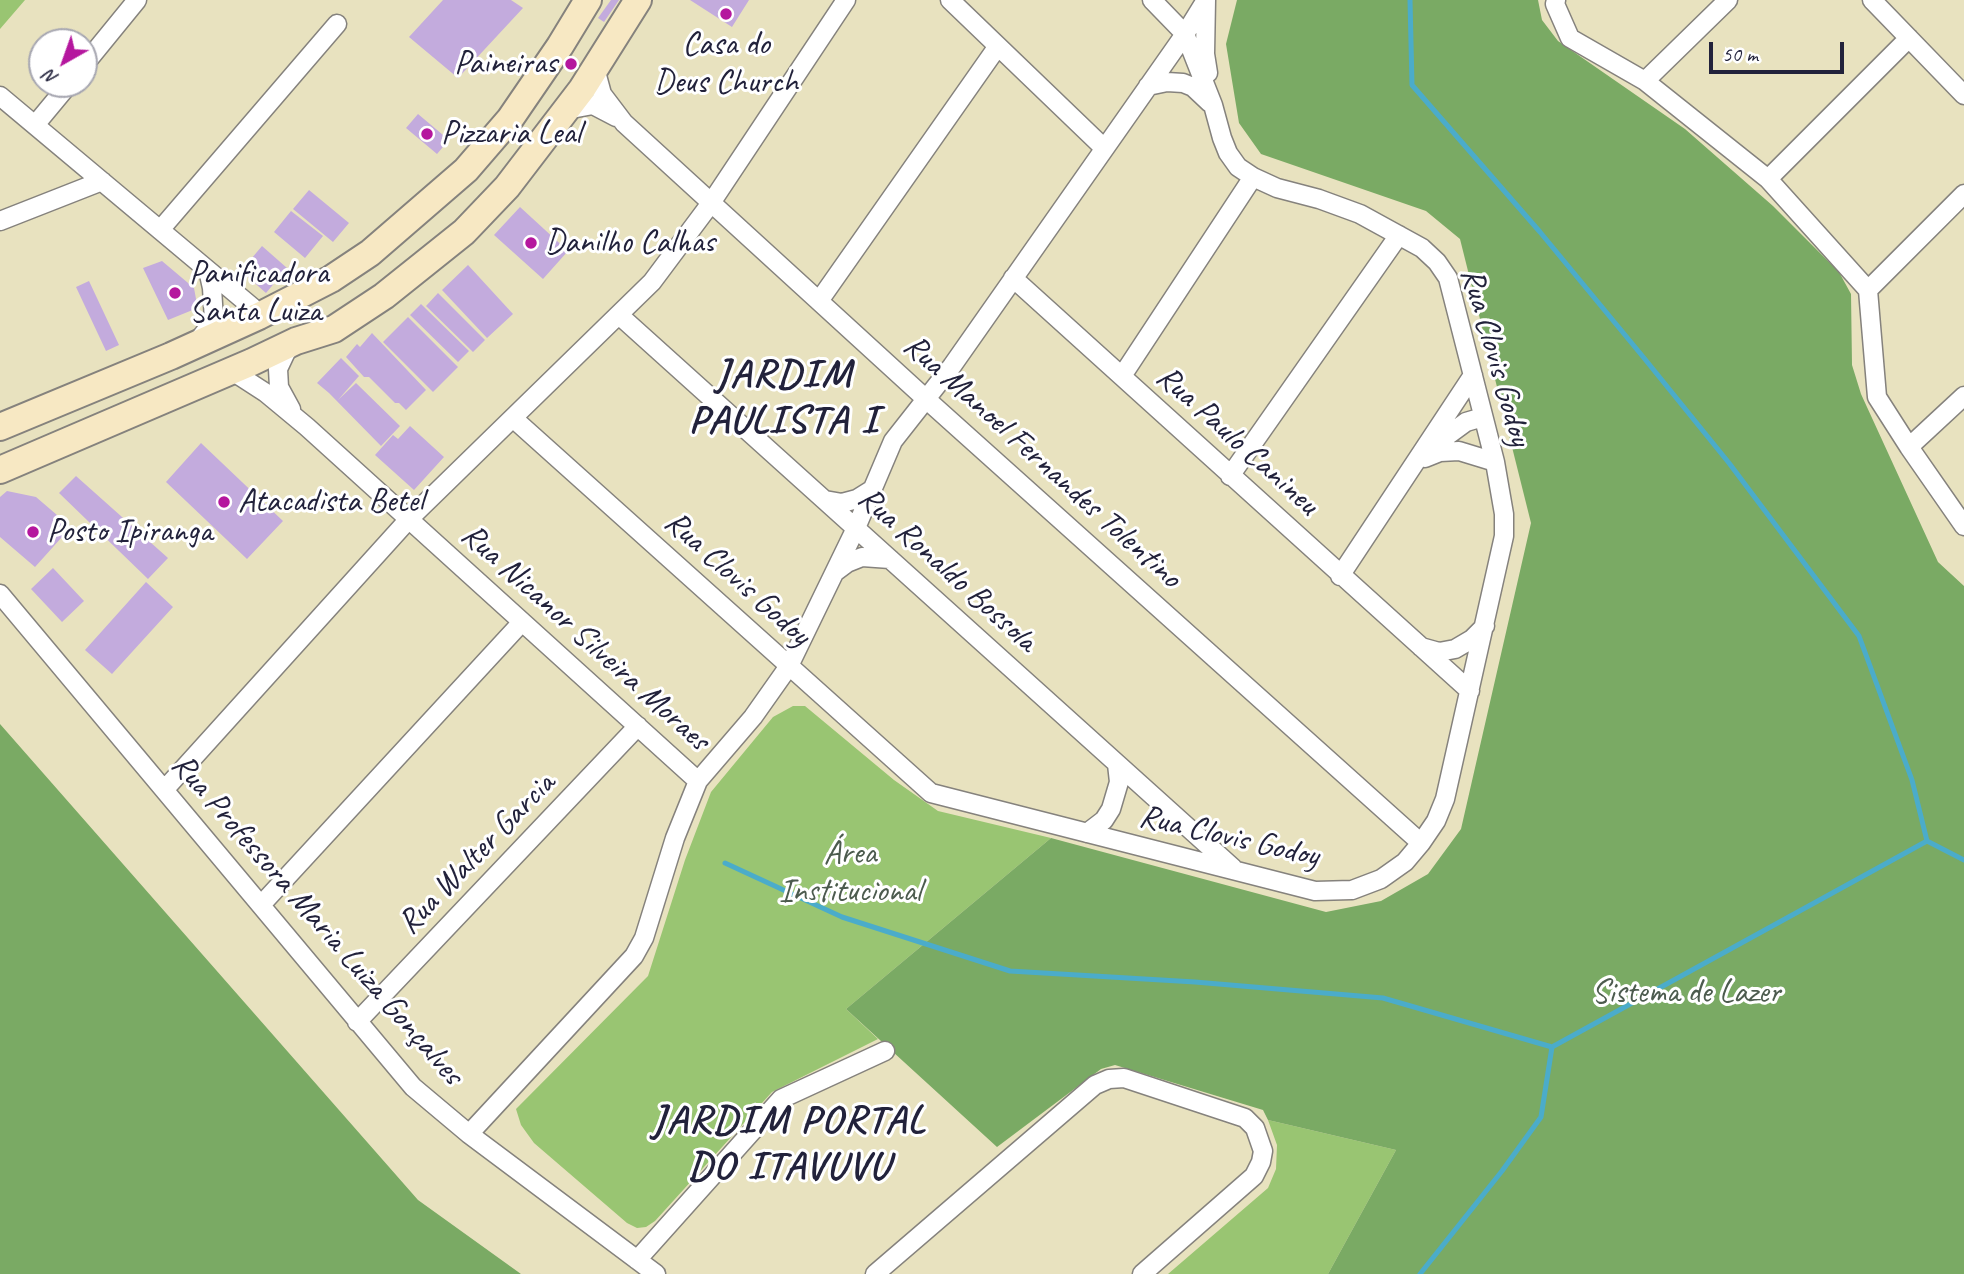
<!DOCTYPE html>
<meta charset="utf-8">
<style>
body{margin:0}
#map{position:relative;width:1964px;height:1274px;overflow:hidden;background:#e8e2bf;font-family:Caveat,sans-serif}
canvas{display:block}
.north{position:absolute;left:28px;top:28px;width:70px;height:70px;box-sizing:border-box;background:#fff;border:2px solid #a7a7b1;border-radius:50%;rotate:220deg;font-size:19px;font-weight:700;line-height:28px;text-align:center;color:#22223b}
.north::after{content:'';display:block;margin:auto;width:24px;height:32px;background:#b5179e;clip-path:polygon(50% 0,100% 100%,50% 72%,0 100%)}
.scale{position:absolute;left:1709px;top:42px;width:135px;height:32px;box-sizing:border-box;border:4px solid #22223b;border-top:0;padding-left:9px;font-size:21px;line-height:24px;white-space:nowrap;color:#22223b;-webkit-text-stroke:5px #fff;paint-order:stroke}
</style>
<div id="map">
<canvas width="1964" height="1274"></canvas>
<div class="north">N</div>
<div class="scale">50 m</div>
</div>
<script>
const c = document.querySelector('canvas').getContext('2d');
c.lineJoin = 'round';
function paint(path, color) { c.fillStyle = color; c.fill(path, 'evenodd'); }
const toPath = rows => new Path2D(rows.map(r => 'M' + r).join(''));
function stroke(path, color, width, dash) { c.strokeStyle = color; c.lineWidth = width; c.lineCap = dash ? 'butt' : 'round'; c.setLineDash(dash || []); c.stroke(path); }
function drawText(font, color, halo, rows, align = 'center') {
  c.font = font + ' Caveat,sans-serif'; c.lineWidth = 6; c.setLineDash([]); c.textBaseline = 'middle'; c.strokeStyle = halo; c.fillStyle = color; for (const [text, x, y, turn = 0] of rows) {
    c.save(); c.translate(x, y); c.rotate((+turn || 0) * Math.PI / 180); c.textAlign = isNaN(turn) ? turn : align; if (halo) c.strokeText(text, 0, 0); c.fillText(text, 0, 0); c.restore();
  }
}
const green = toPath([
 [0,0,25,0,0,29],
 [793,706,805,706,894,780,938,811,1051,838,846,1009,878,1039,772,1092,655,1221,646,1227,637,1228,627,1223,534,1143,521,1125,516,1109,648,976,685,860,711,792,773,717],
 [1268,1120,1396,1150,1328,1274,1168,1274,1268,1188,1276,1169,1277,1145]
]);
const forest = toPath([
 [1237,0,1538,0,1542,20,1558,41,1685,129,1773,206,1839,272,1851,294,1852,365,1861,394,1938,562,1964,586,1964,1274,1328,1274,1396,1150,1268,1120,1263,1110,1115,1065,1101,1069,997,1147,846,1009,1051,838,1326,912,1381,901,1428,874,1461,829,1531,523,1460,239,1426,211,1261,154,1239,123,1226,44],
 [0,724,418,1200,521,1274,0,1274]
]);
const stream = toPath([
 [1410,0,1412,85,1540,232,1644,358,1729,463,1859,636,1912,780,1927,841],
 [725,863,842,917,1010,971,1195,982,1383,998,1552,1047],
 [1420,1274,1502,1171,1541,1117,1552,1047,1927,841,1964,860]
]);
const building = toPath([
 [443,0,511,0,523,8,458,78,409,37],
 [611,0,619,0,604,22,598,18],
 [690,0,749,0,732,27],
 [418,114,449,140,437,154,406,128],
 [309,190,349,223,333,242,293,209],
 [520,207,568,251,543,279,494,235],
 [291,211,323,236,305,258,274,232],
 [262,246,287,268,266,293,241,271],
 [162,261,194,288,196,299,195,309,168,320,143,268],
 [468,265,513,314,487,338,442,290],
 [89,281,119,345,106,351,76,287],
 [438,293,485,340,473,352,426,306],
 [421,304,469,351,458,362,410,315],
 [408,317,458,367,433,392,383,342],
 [372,333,426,390,406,410,399,403,395,403,369,377,364,377,346,357,357,344,360,347],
 [341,358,359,376,338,400,356,383,400,426,381,446,329,393,317,383],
 [410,426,444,457,414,490,375,455,393,435,398,439],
 [201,443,283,521,247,559,166,482],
 [76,476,168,558,148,579,59,493],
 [7,491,36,497,71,527,35,567,0,537,0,497],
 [53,568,84,601,62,622,31,589],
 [146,582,173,607,112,674,85,650]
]);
const minor = toPath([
 [950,0,1104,148],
 [1206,0,1205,54,1208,73],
 [1556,0,1555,4,1570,38,1645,81,1768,179,1868,290,1877,397,1909,447,1964,526],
 [1872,0,1964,95],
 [84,65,137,0],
 [595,68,602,94,624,123,926,399,1421,843],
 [1645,81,1728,0],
 [1148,86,1167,82,1183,83,1193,87,1210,103],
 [0,96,252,307,259,316],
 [566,110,593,105,616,117],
 [35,125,69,84],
 [1768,179,1909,38],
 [0,221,102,181],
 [160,230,337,24],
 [1013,278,1470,691],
 [1868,290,1964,194],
 [819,301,998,46],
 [619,315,1233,868],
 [198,341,214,320,212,288,208,270],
 [232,371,266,393,307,427,698,781],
 [1122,376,1253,177],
 [291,409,279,387,278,369,286,352,294,343],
 [514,419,931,793,1315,891,1352,890,1381,879,1405,862,1421,843,1436,821,1445,799,1504,536,1504,514,1495,462,1448,278,1437,262,1422,248,1360,214,1319,199,1277,188,1253,177,1238,167,1228,153,1222,138,1213,105,1185,34,1152,0],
 [1436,444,1466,422,1483,417],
 [1909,447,1964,396],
 [1425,458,1440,452,1459,451,1495,462],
 [1230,476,1399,235],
 [825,500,842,503,857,499,873,489],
 [835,572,847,563,862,557,890,559],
 [1340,576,1473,375],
 [0,594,413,1087,469,1134,656,1274],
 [1421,647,1439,652,1455,649,1472,639,1485,626],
 [165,789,409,519,652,282,711,203,846,0],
 [1087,833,1104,820,1111,809,1119,782,1117,764],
 [261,905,522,622],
 [357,1022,638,726],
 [469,1134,634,956,644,938,675,838,698,781,753,717,789,666,856,528,893,441,952,366,1185,34,1206,0],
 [637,1260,781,1099,885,1051],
 [875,1274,1095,1085,1109,1079,1124,1078,1245,1118,1255,1128,1263,1151,1261,1162,1254,1176,1142,1274]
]);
const secondary = toPath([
 [0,427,171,356,259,316,331,279,370,253,466,170,510,119,560,46,588,0],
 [0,470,252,362,296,341,334,329,384,296,464,232,507,187,582,89,638,0]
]);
const markers = [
 [726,14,7,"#b5179e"],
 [571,64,7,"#b5179e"],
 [427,134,7,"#b5179e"],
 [531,243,7,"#b5179e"],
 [175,293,7,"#b5179e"],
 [224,502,7,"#b5179e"],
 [33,532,7,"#b5179e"]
];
const poiNames = [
 ["Casa do",726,45,"center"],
 ["Deus Church",726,83,"center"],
 ["Paineiras",557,64,"right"],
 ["Pizzaria Leal",441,134],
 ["Danilho Calhas",545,243],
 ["Panificadora",189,274],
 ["Santa Luiza",189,312],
 ["Atacadista Betel",238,502],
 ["Posto Ipiranga",47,532]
];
const streetNames = [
 ["Rua Clovis Godoy",1495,357,74],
 ["Rua Paulo Canineu",1237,441,42],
 ["Rua Manoel Fernandes Tolentino",1042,462,42],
 ["Rua Ronaldo Bossola",947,570,42],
 ["Rua Clovis Godoy",737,579,42],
 ["Rua Nicanor Silveira Moraes",585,638,42],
 ["Rua Clovis Godoy",1229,837,13],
 ["Rua Walter Garcia",477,854,-46],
 ["Rua Professora Maria Luiza Gonçalves",317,920,49]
];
const parkNames = [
 ["Área",850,854],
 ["Institucional",850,892],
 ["Sistema de Lazer",1686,993]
];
const districtNames = [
 ["JARDIM",784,376],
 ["PAULISTA I",784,422],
 ["JARDIM PORTAL",789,1122],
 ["DO ITAVUVU",789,1168]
];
paint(green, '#99c572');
paint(forest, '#7aaa64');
stroke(stream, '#4bacca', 5);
paint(building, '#c3abdd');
stroke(minor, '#85827d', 21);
stroke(secondary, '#85827d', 30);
stroke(minor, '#fff', 18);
stroke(secondary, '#f7e8c3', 26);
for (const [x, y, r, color] of markers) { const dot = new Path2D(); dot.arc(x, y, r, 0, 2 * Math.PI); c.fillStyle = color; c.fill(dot); stroke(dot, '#fff', 2.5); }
drawText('33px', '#22223b', '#fff', poiNames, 'left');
drawText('33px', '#22223b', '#fff', streetNames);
drawText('33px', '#4c5b4e', '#fff', parkNames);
c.letterSpacing = '2px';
drawText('bold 40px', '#22223b', '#fff', districtNames);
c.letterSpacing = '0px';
</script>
